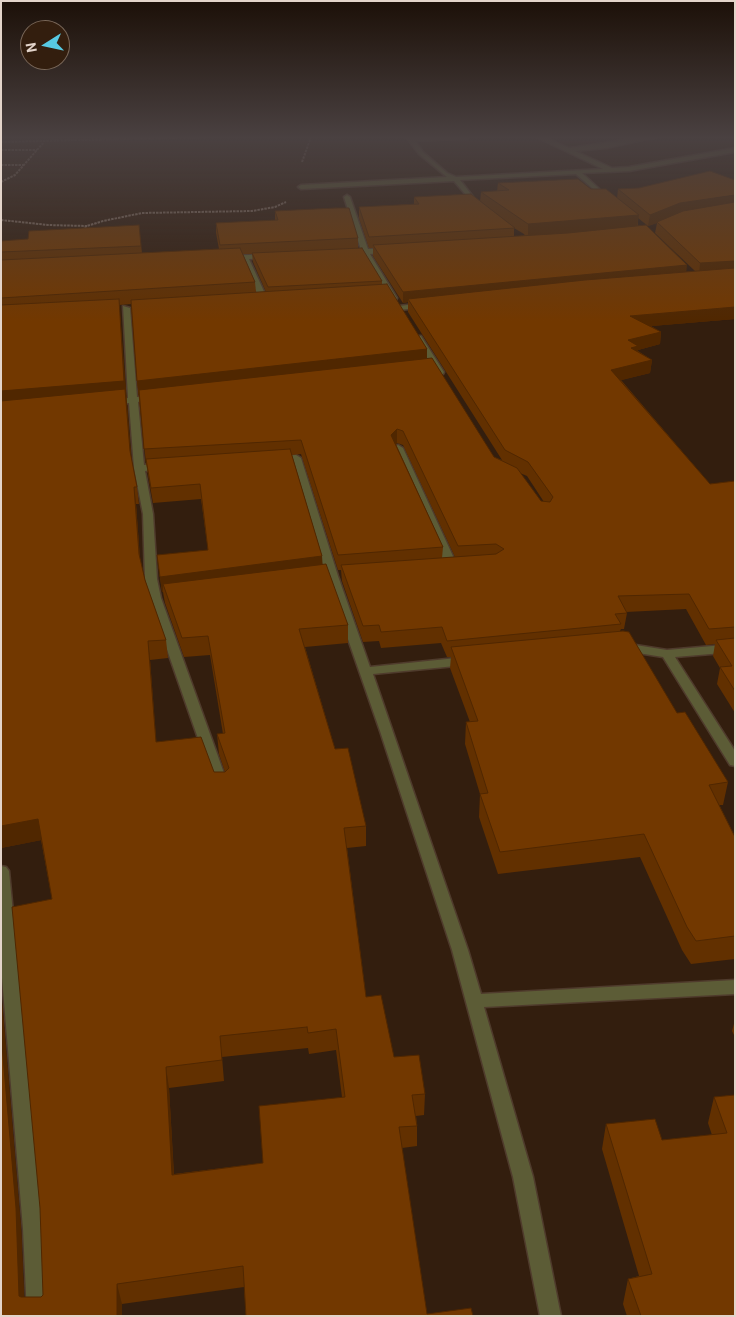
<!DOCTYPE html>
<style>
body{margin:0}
#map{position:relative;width:736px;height:1317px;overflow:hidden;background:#331e0e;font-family:Roboto,sans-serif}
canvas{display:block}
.frame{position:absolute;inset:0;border:2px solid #e3d4ca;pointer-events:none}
.north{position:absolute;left:20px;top:20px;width:50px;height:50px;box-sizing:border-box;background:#331e0e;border:1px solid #796759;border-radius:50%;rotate:260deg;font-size:14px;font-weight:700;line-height:20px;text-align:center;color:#e3d4ca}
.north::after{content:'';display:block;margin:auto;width:18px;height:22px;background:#57c9e2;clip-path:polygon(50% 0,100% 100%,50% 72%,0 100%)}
</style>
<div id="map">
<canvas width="736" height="1317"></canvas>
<div class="frame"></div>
<div class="north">N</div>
</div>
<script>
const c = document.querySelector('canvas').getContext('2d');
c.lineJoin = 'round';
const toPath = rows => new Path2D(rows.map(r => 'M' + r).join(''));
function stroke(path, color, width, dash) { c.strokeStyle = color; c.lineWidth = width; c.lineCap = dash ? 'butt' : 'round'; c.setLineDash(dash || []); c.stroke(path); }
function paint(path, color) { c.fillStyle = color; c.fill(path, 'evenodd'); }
const path = toPath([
 [1,142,211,137],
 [1,150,37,150],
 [302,162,311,137],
 [1,165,24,165],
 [1,182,15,175,44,142],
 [1,220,48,225,87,226],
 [82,230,87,226,103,221,142,213,252,211,275,207,286,202]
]);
const minor = toPath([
 [406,137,469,137,466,139,415,141,423,152,447,173,456,177,603,169,536,137,544,137,569,148,645,137,657,137,606,148,575,151,612,168,629,167,735,148,735,152,629,171,582,173,610,199,611,200,608,202,576,174,460,180,481,207,478,209,454,181,301,189,298,187,301,185,447,177,419,154,406,137],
 [347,195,350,197,368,249,391,248,395,250,391,252,370,254,397,298,396,300,390,300,363,254,348,255,344,253,361,250,344,197,347,195],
 [268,254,271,254,271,258,249,259,268,300,264,302,260,300,242,260,228,260,224,258,228,256,268,254],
 [424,303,427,303,427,307,399,310,395,308,399,306,424,303],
 [123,306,130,308,137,397,144,397,146,399,138,402,144,465,162,463,167,466,162,469,145,471,153,514,157,579,161,598,229,787,227,790,222,792,217,790,215,787,149,598,145,579,143,514,134,468,129,403,111,405,106,402,111,399,128,398,123,306],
 [415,336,421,336,444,372,443,374,437,374,414,338,415,336],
 [398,445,403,448,458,567,456,569,448,569,446,567,393,448,398,445],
 [296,455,301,458,338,576,370,667,466,657,472,661,466,665,373,674,468,950,481,994,735,980,735,994,484,1007,533,1177,561,1316,540,1316,513,1177,452,950,380,731,326,576,292,461,277,462,272,459,277,456,296,455],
 [623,643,667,650,735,644,735,652,675,657,735,751,735,766,730,765,663,657,619,650,617,647,619,644,623,643],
 [1,866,6,867,9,871,43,1229,47,1316,27,1316,23,1229,1,966,1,866]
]);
const wall = toPath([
 [710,171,735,319,651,326,661,332,660,344,638,350,638,351,652,360,650,373,621,380,710,484,735,481,735,713,717,684,720,668,713,656,715,644,706,645,686,609,626,612,627,613,624,629,621,629,620,631,677,713,728,782,723,805,719,805,735,837,735,959,691,964,682,950,640,857,498,874,479,817,480,794,465,744,466,722,470,722,450,668,451,657,447,657,441,643,381,648,379,641,363,642,342,581,341,570,338,570,301,454,292,455,322,556,322,564,348,625,348,643,305,647,335,749,366,826,366,846,347,848,366,997,394,1057,425,1094,424,1115,416,1116,417,1126,417,1146,402,1148,427,1314,473,1316,246,1316,244,1287,122,1304,122,1316,1,1316,1,991,21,1229,24,1297,41,1297,43,1295,52,899,41,840,1,848,1,241,28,239,139,225,142,253,219,249,216,233,216,223,275,220,275,211,358,238,358,248,382,281,382,285,427,349,427,359,494,457,502,460,408,312,408,302,403,303,373,256,373,248,369,248,359,218,359,207,414,204,414,197,480,201,481,192,497,191,498,183,591,189,617,198,618,189,639,188],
 [638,218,648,226,657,223,655,233,695,271,686,272,638,226],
 [514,228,524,234,525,236,514,236],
 [243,254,252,254,253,262,266,292,256,292,255,282],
 [131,304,137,381,146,463,153,503,201,499,208,550,157,555,162,592,163,592,165,603,184,657,210,655,223,734,217,734,219,754,225,772,214,772,156,742,150,660,168,658,166,640,145,580,140,559,136,504,139,504,137,487,131,457,119,305],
 [397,443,403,445,455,557,442,558,443,547,396,444],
 [520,473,527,476,544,502,541,501],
 [308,1048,309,1054,336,1050,342,1097,263,1163,174,1174,169,1088,224,1081,222,1057],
 [735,1020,735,1037,732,1031],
 [735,1095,735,1316,627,1316,623,1304,628,1279,639,1276,602,1149,606,1124,662,1140,712,1135,708,1123,714,1097]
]);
const shadedWall = toPath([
 [735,195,735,206,657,222,657,223,648,226,650,215,680,203],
 [639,215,637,228,528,237,528,224],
 [735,261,735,272,699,275,700,263],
 [687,265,686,275,408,299,408,302,403,303,403,292],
 [119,299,120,313,132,468,1,407,1,391],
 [735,307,735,319,629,328,630,316],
 [661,332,660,344,638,350,637,359,628,340],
 [427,349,427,362,139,395,137,381],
 [652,360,650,373,610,383,611,370],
 [397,429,397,443,391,449,391,435],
 [134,487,136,504,141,572,139,554],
 [322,556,323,571,163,584,163,592,162,592,160,577],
 [148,641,150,660,158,762,156,742],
 [38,819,42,840,1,848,1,826],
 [1,991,21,1229,25,1316,19,1296,1,1033],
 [166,1067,169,1088,175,1196,172,1175],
 [117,1284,122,1304,122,1316,117,1316]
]);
const building = toPath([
 [710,171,735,180,735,195,680,203,650,215,618,189,639,188,710,171],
 [578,179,591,189,606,189,639,215,528,224,481,192,509,190,498,183,578,179],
 [471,194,515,228,369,237,359,207,419,204,414,197,471,194],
 [735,202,735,261,700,263,657,222,683,211,735,202],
 [336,208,349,208,358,238,220,245,216,223,278,220,275,211,336,208],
 [139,225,141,246,1,252,1,241,28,239,29,231,139,225],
 [646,225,687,265,403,292,373,245,568,233,646,225],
 [240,248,255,282,1,298,1,260,240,248],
 [362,248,382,281,268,287,252,253,362,248],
 [735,268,735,307,630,316,661,332,628,340,638,346,631,348,652,360,611,370,710,484,735,481,735,627,709,629,689,594,618,596,627,613,615,614,621,624,447,641,442,627,381,632,379,625,363,626,341,565,496,554,504,549,496,544,458,546,403,431,397,429,391,435,443,547,338,555,301,440,144,449,139,390,432,358,494,457,517,468,541,501,550,502,553,497,528,462,505,450,408,299,585,280,735,268],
 [387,284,427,349,137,381,131,300,387,284],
 [119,299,124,381,1,391,1,305,119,299],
 [125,389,130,451,137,487,134,487,139,554,145,580,166,640,148,641,156,742,201,737,214,772,225,772,229,768,217,734,225,733,208,636,182,638,163,584,326,564,348,625,299,629,335,749,348,748,366,826,344,828,366,997,381,995,394,1057,419,1055,425,1094,412,1095,417,1126,399,1127,427,1314,471,1308,473,1316,246,1316,243,1266,117,1284,117,1316,1,1316,1,1033,16,1208,19,1296,21,1297,41,1297,43,1295,40,1208,12,907,52,899,38,819,1,826,1,401,125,389],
 [307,1027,308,1033,336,1029,345,1097,259,1106,263,1163,172,1175,166,1067,222,1060,220,1036,307,1027],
 [290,449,322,556,160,577,157,555,208,550,200,484,151,488,146,459,290,449],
 [623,631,629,632,677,713,685,712,728,782,709,785,735,837,735,936,696,941,687,927,644,834,500,852,480,794,488,793,466,722,478,721,451,647,623,631],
 [735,638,735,691,720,667,732,666,716,640,735,638],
 [735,1095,735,1316,641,1316,628,1279,652,1274,606,1124,655,1119,662,1140,727,1133,714,1097,735,1095]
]);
stroke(minor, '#4f3b2c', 3);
stroke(path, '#806d60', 2, [2.5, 1]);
paint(minor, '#5c5c36');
paint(wall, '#623000');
paint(shadedWall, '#502700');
paint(building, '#723800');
stroke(building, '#502700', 1);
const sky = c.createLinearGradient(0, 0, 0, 321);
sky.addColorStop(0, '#1c1008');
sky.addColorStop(0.43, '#4a4141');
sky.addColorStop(1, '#4a414100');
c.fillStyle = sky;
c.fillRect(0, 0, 736, 321);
</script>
